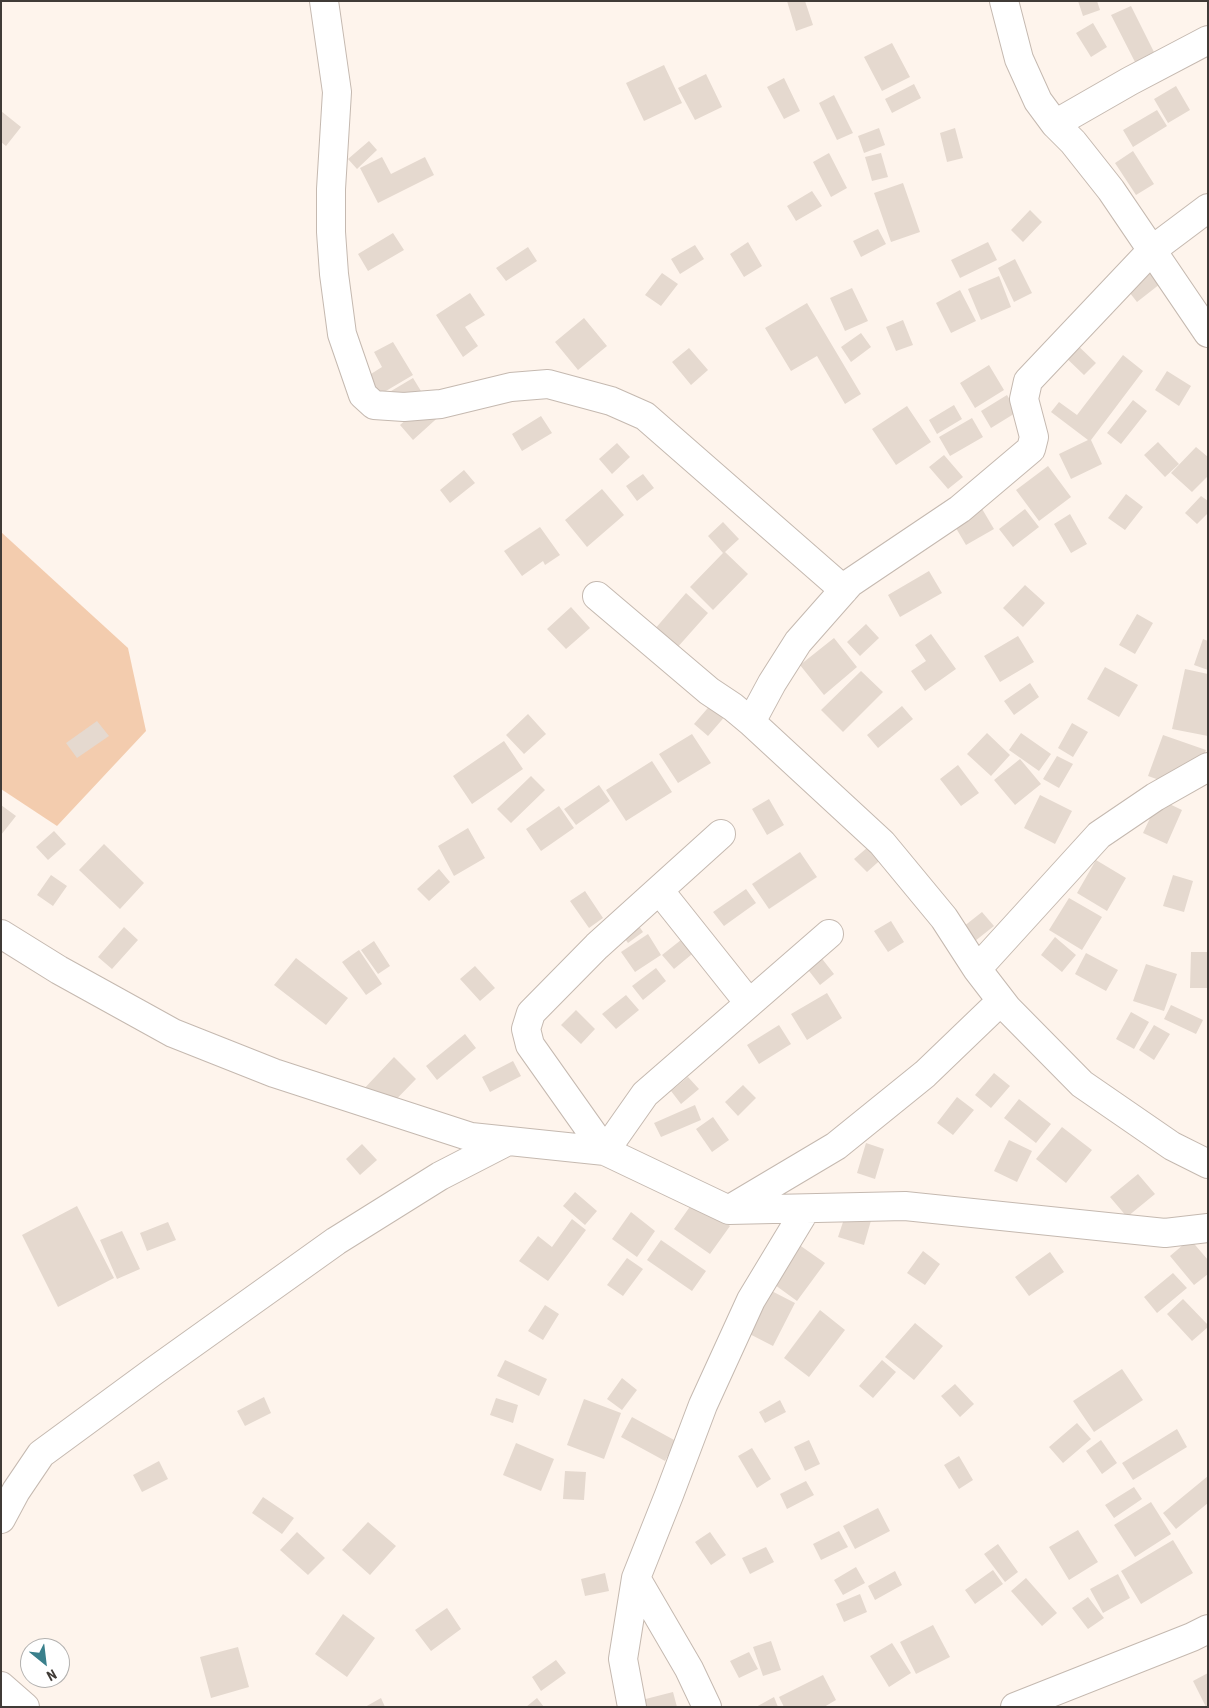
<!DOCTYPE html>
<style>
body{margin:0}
#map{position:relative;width:1209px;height:1708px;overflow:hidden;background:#fef4ec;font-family:"Roboto Condensed",sans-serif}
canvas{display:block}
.frame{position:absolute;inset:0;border:2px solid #403b37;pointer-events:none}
.north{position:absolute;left:20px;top:1638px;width:50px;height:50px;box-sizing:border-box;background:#fff;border:1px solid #b3b1af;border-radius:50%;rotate:151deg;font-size:14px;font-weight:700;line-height:20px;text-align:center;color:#403b37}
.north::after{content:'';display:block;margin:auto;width:18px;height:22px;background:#3a808c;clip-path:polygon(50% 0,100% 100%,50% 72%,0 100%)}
</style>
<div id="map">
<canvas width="1209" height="1708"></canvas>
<div class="frame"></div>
<div class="north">N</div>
</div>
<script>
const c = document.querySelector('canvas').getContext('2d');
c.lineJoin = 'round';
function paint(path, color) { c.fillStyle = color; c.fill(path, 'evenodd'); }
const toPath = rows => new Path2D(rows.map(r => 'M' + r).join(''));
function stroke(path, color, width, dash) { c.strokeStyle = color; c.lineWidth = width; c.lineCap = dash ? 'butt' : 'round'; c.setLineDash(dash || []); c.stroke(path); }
const green = toPath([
 [1,532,128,648,146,731,57,826,1,789]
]);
const building = toPath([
 [787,1,805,1,813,25,796,31],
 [1078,1,1097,1,1100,10,1083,16],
 [1131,6,1154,52,1135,62,1111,15],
 [1093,23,1107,47,1091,57,1076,33],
 [892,43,910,77,882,91,864,57],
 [664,65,682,103,644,121,626,83],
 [706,74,722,107,695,120,678,88],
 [784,78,800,111,784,119,767,87],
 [914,84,921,98,892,113,885,99],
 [1176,86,1190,110,1168,123,1154,99],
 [834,95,853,133,837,140,819,103],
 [1157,110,1167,126,1133,147,1123,130],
 [1,111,21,127,6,146,1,142],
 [879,128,885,145,864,153,858,136],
 [955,128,963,158,947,162,940,133],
 [369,141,377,150,357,169,348,159],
 [1133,151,1154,184,1136,195,1115,163],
 [829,153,847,188,831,197,813,162],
 [881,153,888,177,872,181,865,157],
 [382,157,391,174,425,157,434,175,378,203,360,168],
 [903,183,920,232,891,242,874,193],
 [812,191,822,206,796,221,787,206],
 [1030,210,1042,222,1023,242,1011,230],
 [878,229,886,244,861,257,853,241],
 [393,233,404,250,368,271,358,254],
 [748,242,762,266,744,277,730,254],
 [988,242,997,260,960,278,951,260],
 [695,245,704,259,680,274,671,259],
 [528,247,537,261,506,281,496,268],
 [1015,259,1032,293,1014,302,998,268],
 [1145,265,1160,284,1137,302,1122,283],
 [662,273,678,284,661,306,645,295],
 [999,276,1011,307,981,320,968,289],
 [852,288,868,321,845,331,830,298],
 [960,290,976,321,951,333,936,303],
 [470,293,485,315,465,327,478,346,463,357,436,315],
 [807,303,861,394,845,404,817,356,791,371,765,328],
 [584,318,607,346,578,370,555,342],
 [903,320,913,345,896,351,886,327],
 [861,333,871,347,851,362,841,347],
 [1071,339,1096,363,1084,375,1059,351],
 [393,342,413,375,374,398,363,379,382,367,374,352],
 [689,348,708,370,691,385,672,362],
 [1123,355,1143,371,1091,440,1102,464,1071,479,1059,454,1088,440,1051,412,1059,402,1077,415],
 [989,365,1004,390,975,408,960,383],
 [1167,371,1191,386,1179,406,1155,390],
 [413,378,424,396,376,400],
 [1007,395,1017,412,991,428,981,411],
 [431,398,444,412,413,440,400,425],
 [1133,400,1147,411,1121,444,1107,433],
 [954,405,962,419,937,434,929,420],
 [907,406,931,442,896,465,872,429],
 [541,416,552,433,522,451,512,434],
 [972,418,983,437,950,456,939,437],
 [1158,442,1179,464,1165,477,1144,455],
 [617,443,630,457,612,474,599,459],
 [1196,447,1208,457,1208,476,1192,492,1171,473],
 [944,455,963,477,948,489,929,467],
 [1048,466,1071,497,1039,521,1016,490],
 [464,470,475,483,450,503,440,490],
 [643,474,654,488,637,501,626,486],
 [602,489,624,515,587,547,565,520],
 [1126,494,1143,507,1125,530,1108,518],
 [1201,496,1208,501,1208,513,1197,524,1185,513],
 [975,497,994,529,966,545,947,513],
 [1025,509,1039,527,1013,547,999,529],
 [1070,514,1087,544,1071,553,1054,524],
 [723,522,739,539,725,552,748,574,713,610,690,587,723,553,708,536],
 [540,527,560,555,545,565,543,561,522,576,504,551],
 [929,571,942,593,900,617,888,595],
 [1025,585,1045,603,1023,627,1003,608],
 [686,593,708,613,676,649,654,630],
 [571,607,590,628,566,649,547,629],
 [1137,614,1153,623,1135,654,1119,645],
 [866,624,879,638,860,656,847,642],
 [931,634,956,669,925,691,911,671,926,661,915,645],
 [1018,636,1034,662,1000,682,984,656],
 [834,638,857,667,824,695,800,665],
 [1203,639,1208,641,1208,670,1194,665],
 [1105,667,1138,685,1119,717,1087,699],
 [1185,669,1208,674,1208,736,1172,729],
 [861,671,883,692,843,732,821,710],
 [1030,683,1039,697,1014,715,1004,701],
 [713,702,727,714,708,736,694,724],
 [902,706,913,719,878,748,867,735],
 [528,714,546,734,524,754,506,735],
 [97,721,109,736,77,758,66,743],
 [1072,723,1088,732,1073,757,1058,748],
 [987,733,1010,755,991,776,967,754],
 [1021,733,1051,754,1039,771,1009,750],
 [692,734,711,763,678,783,659,754],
 [1163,735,1206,750,1191,791,1148,776],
 [504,741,523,769,472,804,453,776],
 [1057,756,1073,764,1059,788,1043,779],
 [1020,759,1041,784,1015,805,994,780],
 [652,761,672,792,626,821,606,790],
 [958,765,979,793,961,806,940,779],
 [531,776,545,790,511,823,497,809],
 [599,785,610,801,576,825,564,809],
 [1040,795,1072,811,1055,844,1024,828],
 [769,799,784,825,767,835,752,809],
 [1159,799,1182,810,1167,844,1143,833],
 [1,805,16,816,1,835],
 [559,806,574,828,541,851,526,829],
 [468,828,485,858,454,876,438,846],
 [54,831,66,844,48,860,36,847],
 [875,841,887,854,867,872,854,859],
 [104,844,144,883,120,909,79,870],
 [800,852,817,877,769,909,752,884],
 [1096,860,1126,878,1107,911,1077,893],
 [439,869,450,882,429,901,417,889],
 [51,875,67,886,53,906,37,895],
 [1173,875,1193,881,1184,912,1163,906],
 [746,889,756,903,724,926,713,912],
 [585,891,603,918,589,928,570,901],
 [1069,898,1102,917,1082,950,1049,930],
 [982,912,994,926,975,941,963,927],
 [632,916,643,932,628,943,616,927],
 [891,921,904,942,888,952,874,931],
 [124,927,138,940,112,969,98,957],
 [648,934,661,955,635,972,621,952],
 [686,936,697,950,674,969,662,955],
 [1055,937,1076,955,1062,972,1041,955],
 [374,941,390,966,378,974,361,950],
 [359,950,382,984,366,995,342,962],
 [816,951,834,974,820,985,802,962],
 [1191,952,1208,952,1208,988,1190,988],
 [1086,953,1118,970,1106,991,1075,974],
 [296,958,348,998,326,1025,274,985],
 [1146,964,1177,974,1164,1011,1133,1001],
 [475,966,495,988,480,1001,460,979],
 [656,968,666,981,643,1000,632,986],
 [827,993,842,1018,807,1040,791,1014],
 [626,995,639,1010,616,1029,602,1014],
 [1171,1005,1203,1020,1196,1034,1164,1019],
 [576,1010,595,1029,581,1044,561,1025],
 [1131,1012,1149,1022,1134,1049,1116,1039],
 [779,1025,791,1044,759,1064,747,1045],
 [1154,1025,1170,1034,1154,1060,1139,1050],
 [465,1034,476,1048,437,1080,426,1066],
 [394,1057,416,1079,382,1114,360,1093],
 [513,1061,521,1076,490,1092,482,1077],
 [994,1073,1010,1086,991,1108,975,1095],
 [688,1077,699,1089,681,1104,671,1091],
 [743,1085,756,1098,738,1116,725,1102],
 [957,1097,974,1110,953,1135,937,1123],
 [1019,1099,1051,1124,1036,1143,1004,1118],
 [695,1105,701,1120,661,1137,654,1123],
 [713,1117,729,1140,712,1152,696,1129],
 [1062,1127,1092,1150,1066,1183,1036,1159],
 [1009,1140,1032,1151,1017,1182,994,1171],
 [866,1143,884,1149,875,1179,857,1173],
 [362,1144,377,1160,360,1175,346,1159],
 [1138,1174,1155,1194,1127,1217,1110,1197],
 [575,1192,597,1211,585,1225,563,1206],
 [694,1201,730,1226,710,1254,674,1229],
 [77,1206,114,1278,58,1307,22,1235],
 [847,1210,872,1217,864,1245,838,1237],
 [631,1212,655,1231,637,1257,612,1239],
 [572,1219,586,1230,548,1281,519,1261,538,1236,552,1247],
 [168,1222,176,1240,147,1251,140,1233],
 [122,1231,140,1269,117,1279,100,1240],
 [788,1237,825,1263,797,1301,760,1274],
 [1190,1239,1208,1260,1208,1274,1194,1285,1170,1256],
 [661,1240,706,1271,692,1291,647,1260],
 [923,1251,940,1264,925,1285,907,1273],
 [1050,1252,1064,1272,1029,1296,1015,1277],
 [627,1258,643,1269,623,1296,607,1285],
 [1173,1273,1187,1288,1157,1313,1144,1297],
 [756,1283,795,1303,773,1346,734,1326],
 [1183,1299,1208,1325,1208,1327,1192,1341,1167,1314],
 [545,1305,559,1314,543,1340,528,1331],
 [820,1310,845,1330,809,1377,784,1358],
 [915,1323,943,1346,914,1380,885,1357],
 [505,1360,547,1379,539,1396,497,1376],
 [882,1360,896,1372,873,1398,859,1386],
 [1122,1369,1143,1400,1094,1432,1073,1401],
 [622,1378,637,1390,622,1410,607,1399],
 [955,1384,974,1404,960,1417,941,1396],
 [264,1397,271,1413,245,1426,237,1411],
 [496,1398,518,1405,513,1423,490,1415],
 [584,1399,621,1413,604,1459,567,1445],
 [780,1400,786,1412,765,1423,759,1412],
 [632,1417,676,1441,665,1461,621,1437],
 [1077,1423,1091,1439,1063,1463,1049,1447],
 [1177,1429,1187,1447,1133,1480,1122,1463],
 [809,1440,820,1464,805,1471,794,1447],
 [1101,1440,1117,1463,1102,1474,1086,1451],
 [516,1443,554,1459,541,1491,503,1475],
 [752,1448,771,1479,757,1488,738,1456],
 [959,1456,973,1480,959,1489,944,1465],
 [159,1461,168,1479,142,1492,133,1475],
 [565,1471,586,1472,584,1500,563,1499],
 [1208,1476,1208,1503,1176,1529,1163,1513],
 [806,1481,814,1495,787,1509,780,1494],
 [1134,1487,1142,1499,1114,1518,1105,1505],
 [263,1497,294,1518,282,1534,252,1513],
 [1151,1502,1171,1534,1135,1557,1114,1525],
 [878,1508,890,1531,855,1549,843,1526],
 [368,1522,396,1546,370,1575,342,1550],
 [1078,1530,1098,1562,1069,1580,1049,1547],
 [839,1531,848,1547,821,1560,813,1544],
 [297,1532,325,1558,308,1575,280,1550],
 [710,1532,726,1555,711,1565,695,1542],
 [1173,1540,1193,1573,1141,1604,1121,1571],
 [998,1544,1018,1572,1005,1582,984,1554],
 [766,1547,774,1562,750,1574,742,1558],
 [856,1567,865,1583,843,1595,834,1580],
 [993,1570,1003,1584,975,1604,965,1590],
 [895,1571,902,1585,875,1600,868,1586],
 [605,1573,609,1591,585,1596,581,1579],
 [1118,1574,1130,1598,1103,1613,1090,1589],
 [1026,1578,1057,1613,1042,1626,1011,1591],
 [860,1594,867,1612,844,1622,836,1604],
 [1088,1597,1104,1618,1088,1629,1072,1608],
 [447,1608,461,1629,431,1651,415,1630],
 [343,1614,375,1638,347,1677,315,1654],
 [933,1625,950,1657,916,1674,900,1642],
 [771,1641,781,1670,763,1676,753,1647],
 [892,1643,911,1673,889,1687,870,1656],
 [238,1647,249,1687,211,1698,200,1657],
 [749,1652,758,1669,739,1678,730,1661],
 [556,1660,566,1673,541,1691,532,1677],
 [1208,1673,1208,1707,1206,1707,1193,1681],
 [823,1675,836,1700,824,1707,784,1707,779,1697],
 [673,1692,677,1707,635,1707,634,1702],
 [774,1697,778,1707,756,1707],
 [381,1698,385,1707,365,1707],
 [537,1698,544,1707,526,1707]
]);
const minor = toPath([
 [324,1,337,92,331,189,331,232,334,274,342,334,363,395,374,405,404,407,441,404,511,387,548,384,611,401,645,416,844,590],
 [1004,1,1019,59,1038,101,1055,124,1073,142,1111,190,1208,333],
 [1055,124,1130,81,1208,40],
 [597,596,709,691,733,707,751,722,882,843,944,918,977,969,1099,835,1155,797,1208,767],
 [751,722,772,683,798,642,850,583,960,509,1031,449,1034,437,1024,399,1028,381,1152,250,1208,208],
 [721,834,597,946,531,1013,526,1029,530,1045,605,1151,645,1094,829,934],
 [659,890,749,1003],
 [1,934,59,970,173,1033,274,1073,471,1137,605,1151,729,1210,905,1206,1165,1233,1208,1228],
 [977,969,1007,1008,1082,1084,1172,1146,1208,1164],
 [730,1209,836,1146,925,1074,1001,1001],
 [1,1519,16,1491,41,1454,154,1371,336,1241,440,1176,508,1141],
 [636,1578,689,1669,707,1707],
 [1,1686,25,1707],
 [632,1707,623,1659,636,1578,669,1495,703,1405,751,1300,806,1209],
 [1015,1707,1192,1637,1208,1629]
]);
paint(green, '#f3ccae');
paint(building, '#e5d9cf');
stroke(minor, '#c5b9b0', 30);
stroke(minor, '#fff', 28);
</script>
